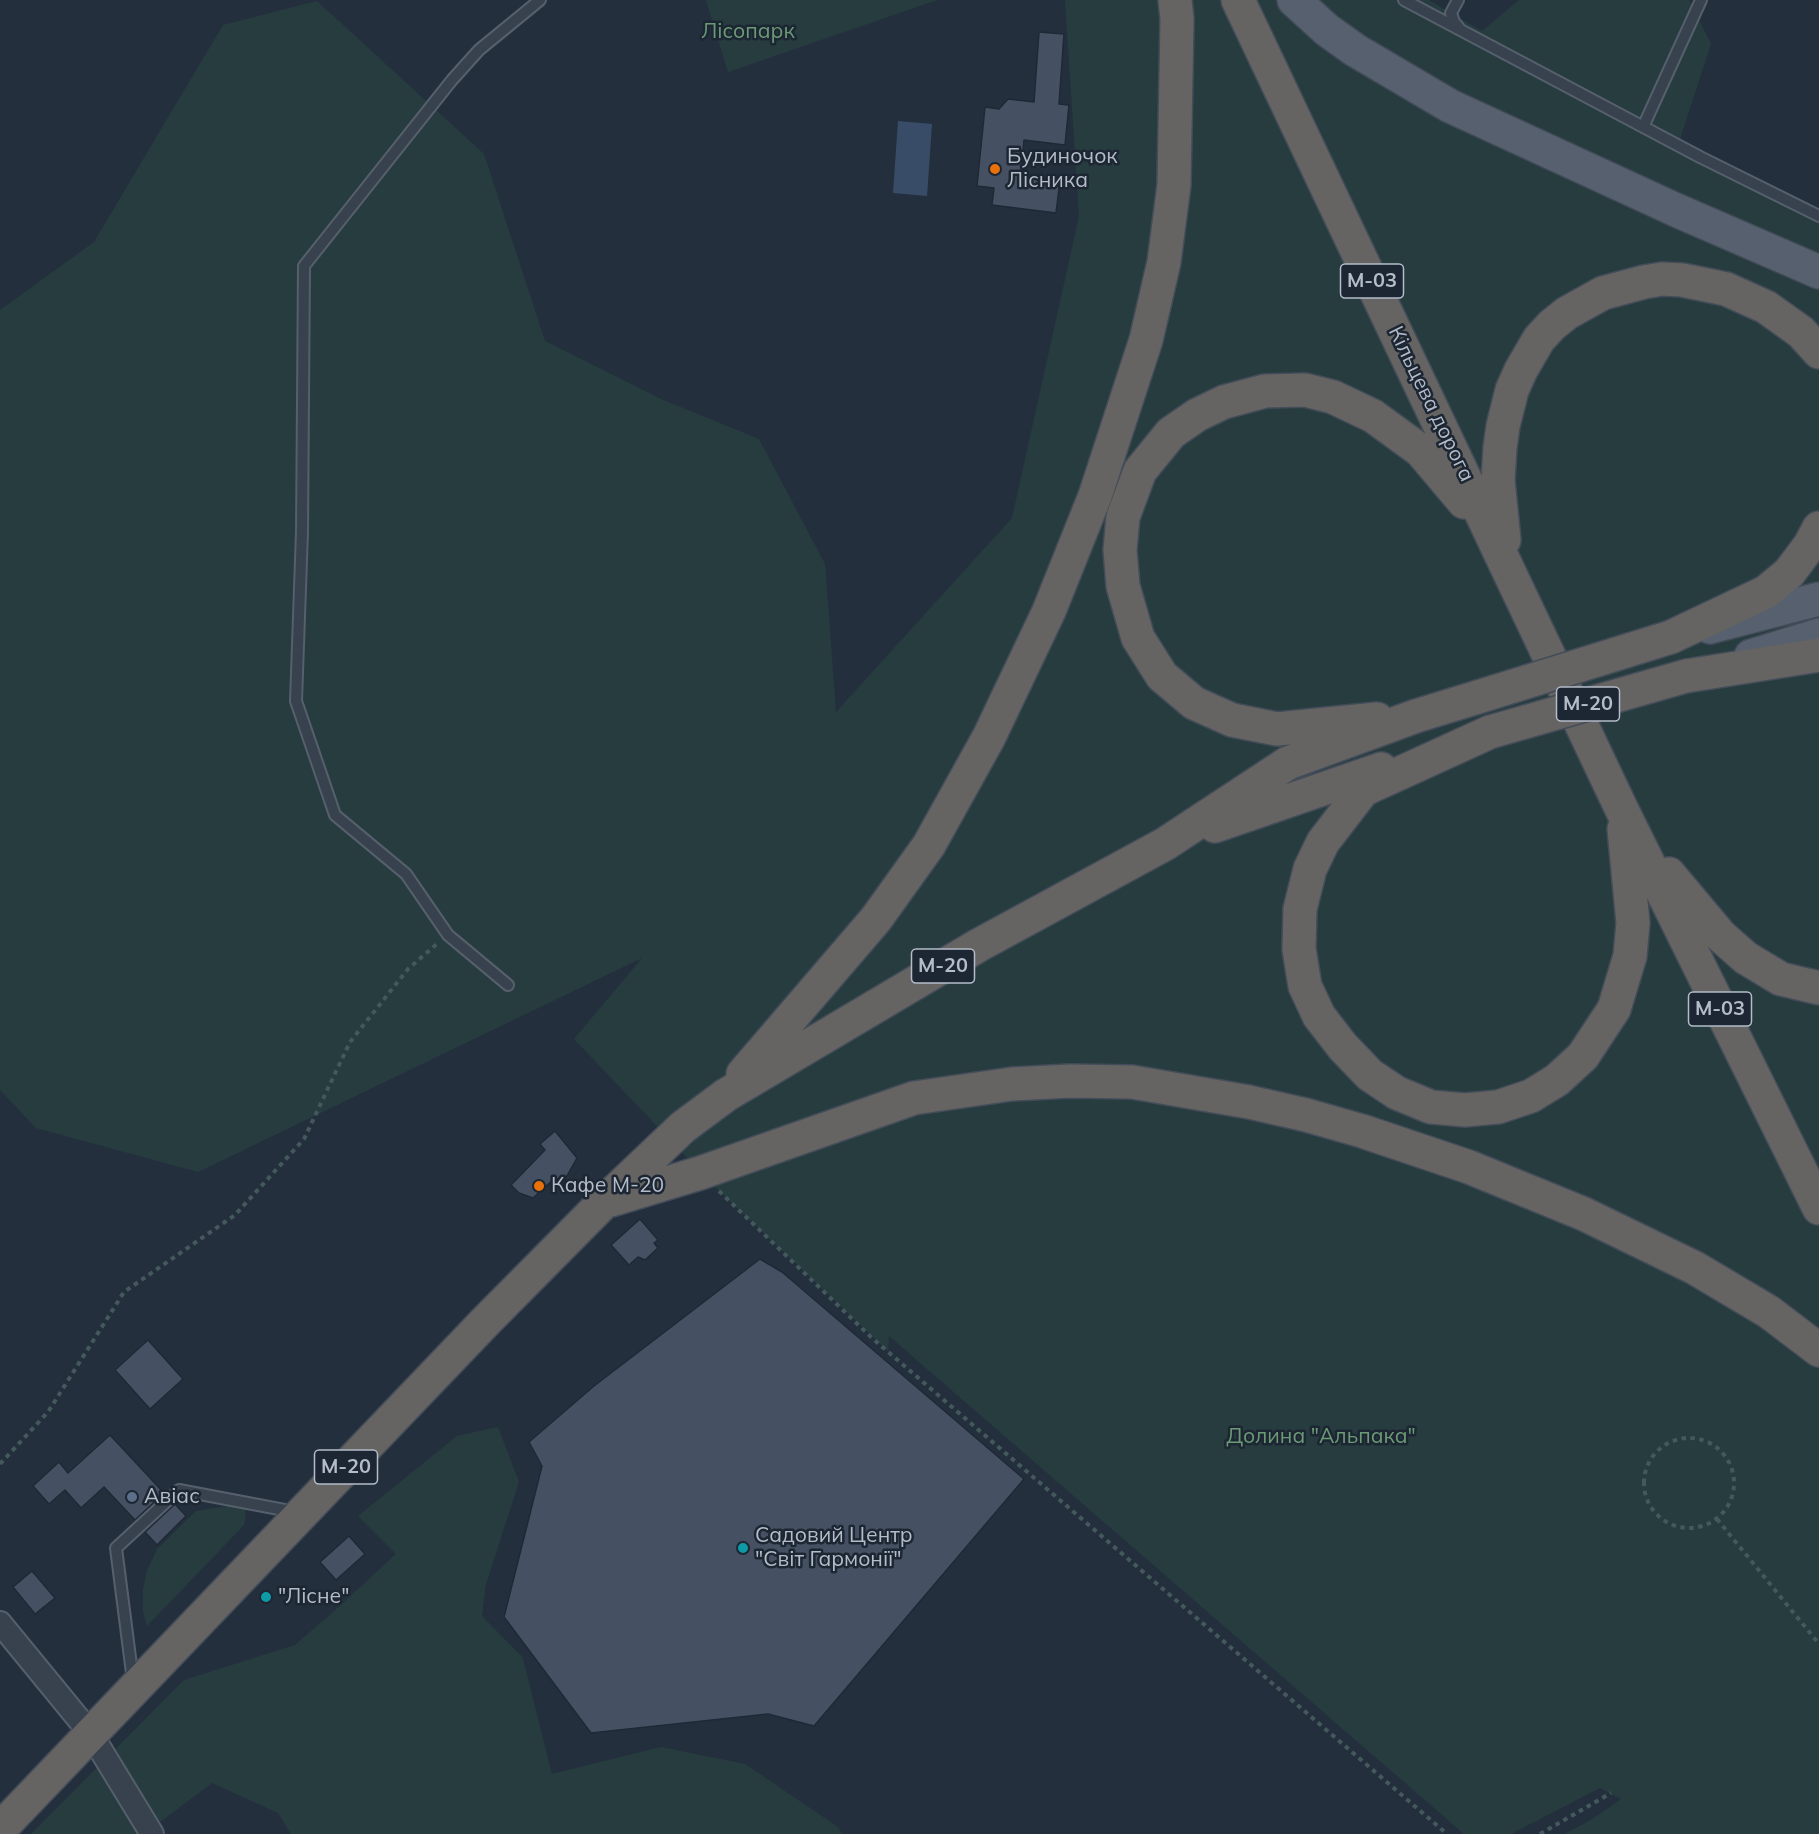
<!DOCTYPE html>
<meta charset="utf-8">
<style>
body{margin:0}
canvas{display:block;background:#242f3e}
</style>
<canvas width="1819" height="1834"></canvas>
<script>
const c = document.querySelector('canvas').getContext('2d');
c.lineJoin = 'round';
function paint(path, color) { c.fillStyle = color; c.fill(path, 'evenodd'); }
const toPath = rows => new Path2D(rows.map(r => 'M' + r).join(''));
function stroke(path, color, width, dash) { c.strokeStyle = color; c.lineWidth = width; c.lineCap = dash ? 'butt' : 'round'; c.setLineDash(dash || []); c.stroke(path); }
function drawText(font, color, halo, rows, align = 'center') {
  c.font = font + ' Mulish,sans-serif'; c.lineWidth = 5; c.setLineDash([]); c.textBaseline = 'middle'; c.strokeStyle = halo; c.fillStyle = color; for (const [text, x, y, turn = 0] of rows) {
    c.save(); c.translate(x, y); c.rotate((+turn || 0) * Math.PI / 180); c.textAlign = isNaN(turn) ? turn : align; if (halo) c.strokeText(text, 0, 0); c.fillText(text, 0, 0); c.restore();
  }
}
const green = toPath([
 [706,0,937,0,728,72],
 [1065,0,1429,0,1482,31,1519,0,1689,0,1711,44,1678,145,1819,215,1819,1834,1564,1834,1591,1820,1621,1799,1600,1788,1511,1834,1464,1834,889,1336,888,1351,714,1186,574,1039,642,958,198,1172,36,1128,0,1090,0,310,94,242,223,25,317,1,484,154,545,341,661,399,759,439,825,564,836,712,1012,518,1079,216],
 [498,1427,519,1482,486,1584,482,1616,523,1658,552,1774,661,1747,745,1764,838,1827,842,1834,291,1834,278,1813,212,1783,144,1834,31,1834,184,1680,295,1645,332,1613,396,1554,358,1516,457,1436],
 [234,1505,244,1508,246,1514,244,1525,147,1626,143,1611,143,1589,147,1571,157,1549,196,1511]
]);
const water = toPath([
 [898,121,932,124,927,196,893,193]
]);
const building = toPath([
 [1039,32,1064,34,1059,104,1069,105,1065,145,1024,140,1021,176,1060,180,1056,213,992,205,994,188,977,186,985,107,999,109,1008,99,1034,102,1039,32],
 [555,1131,577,1158,564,1181,555,1178,533,1198,519,1193,511,1185,545,1150,540,1144,555,1131],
 [640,1219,658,1240,654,1243,658,1248,645,1260,638,1257,629,1265,611,1245,640,1219],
 [760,1259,782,1272,1024,1479,814,1726,768,1714,591,1733,504,1617,542,1466,529,1442,594,1386,760,1259],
 [148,1340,183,1379,150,1409,115,1370,148,1340],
 [110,1435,164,1493,135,1520,104,1487,81,1508,65,1490,49,1504,33,1486,59,1462,68,1473,110,1435],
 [175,1504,186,1516,157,1545,145,1532,175,1504],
 [349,1536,365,1554,336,1580,320,1562,349,1536],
 [32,1571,55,1598,35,1614,13,1587,32,1571]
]);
const path = toPath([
 [719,1191,872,1338,1447,1834],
 '1644 1483a45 45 0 1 1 90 0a45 45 0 1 1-90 0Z',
 [0,1464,48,1412,124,1292,235,1215,304,1139,350,1042,408,969,438,943],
 [1717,1519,1819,1644],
 [1540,1834,1611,1793]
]);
const service = toPath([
 [1404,0,1700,157,1819,216],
 [1458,0,1451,13,1454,22,1459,28],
 [1643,127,1701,0],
 [508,985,448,935,406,874,335,815,296,701,302,532,304,266,452,80,479,50,540,0],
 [133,1681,116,1548,179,1490,295,1512]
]);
const minor = toPath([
 [0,1623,91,1734,152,1834]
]);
const primary = toPath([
 [1294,0,1327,30,1355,50,1450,106,1676,210,1819,272],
 [1710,627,1819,599],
 [1751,656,1819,635]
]);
const trunk = toPath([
 [1238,0,1622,810,1819,1208],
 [1504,540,1498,480,1500,448,1503,426,1512,390,1521,370,1539,339,1552,325,1567,313,1603,293,1644,282,1662,279,1682,280,1726,289,1766,307,1801,332,1819,352],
 [1671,637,1766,592,1789,573,1810,545,1819,528],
 [1686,676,1819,655],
 [1377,719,1277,729,1232,720,1194,703,1162,676,1138,638,1123,586,1120,550,1123,517,1140,471,1171,433,1197,415,1224,402,1265,391,1305,390,1333,397,1373,416,1421,451,1464,502],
 [1490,732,1363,790,1323,842,1310,869,1300,909,1299,949,1305,986,1319,1016,1343,1047,1370,1075,1397,1093,1431,1107,1465,1110,1498,1107,1531,1096,1557,1080,1583,1056,1614,1009,1630,956,1633,923,1624,829],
 [1215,826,1381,769],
 [1669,874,1721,936,1746,958,1781,979,1819,988],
 [743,1074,876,919,929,845,989,737,1049,611,1095,496,1146,340,1164,262,1174,185,1177,19,1175,0],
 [611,1200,700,1173,914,1098,1012,1084,1070,1081,1132,1082,1249,1102,1306,1115,1362,1131,1469,1167,1584,1214,1695,1268,1769,1312,1819,1350],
 [0,1829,486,1321,604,1202,683,1127,726,1095,979,945,1165,844,1288,763,1416,716,1478,697]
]);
const trunkBridge = toPath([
 [1478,697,1671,637],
 [1490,732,1686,676]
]);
const markers = [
 [995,169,6,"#e8710a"],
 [539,1186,6,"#e8710a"],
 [132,1497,6,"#5c6f8a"],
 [743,1548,6,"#0f9aa8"],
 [266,1597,6,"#0f9aa8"]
];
const shields = [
 [1372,281,63],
 [1588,704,63],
 [943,966,63],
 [1720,1009,63],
 [346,1467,63]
];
const shieldNames = [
 ["М-03",1372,281],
 ["М-20",1588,704],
 ["М-20",943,966],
 ["М-03",1720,1009],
 ["М-20",346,1467]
];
const parkNames = [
 ["Лісопарк",748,32],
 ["Долина \"Альпака\"",1321,1437]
];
const poiNames = [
 ["Будиночок",1007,157],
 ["Лісника",1007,181],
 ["Кафе М-20",551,1186],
 ["Авіас",144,1497],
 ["Садовий Центр",755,1536],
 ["\"Світ Гармонії\"",755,1560],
 ["\"Лісне\"",278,1597]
];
const streetNames = [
 ["Кільцева дорога",1431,404,64]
];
paint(green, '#263c3f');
paint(water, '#394c67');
paint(building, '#455162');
stroke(building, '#1f2835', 1.5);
stroke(service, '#565f6c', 14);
stroke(minor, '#565f6c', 26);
stroke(primary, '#414a57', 36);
stroke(trunk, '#434c59', 36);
stroke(path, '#44595c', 4, [4.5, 4.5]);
stroke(service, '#38414e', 10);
stroke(minor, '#38414e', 22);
stroke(primary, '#56606e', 33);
stroke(trunk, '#656462', 33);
stroke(trunkBridge, '#434c59', 36, []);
stroke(trunkBridge, '#656462', 33);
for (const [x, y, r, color] of markers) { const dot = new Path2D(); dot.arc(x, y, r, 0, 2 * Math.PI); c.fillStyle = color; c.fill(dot); stroke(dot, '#1d2633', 2); }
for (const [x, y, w] of shields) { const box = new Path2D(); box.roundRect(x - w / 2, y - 17, w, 34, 4.5); c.fillStyle = '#1d2633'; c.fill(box); stroke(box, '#b4bcc9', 1.5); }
drawText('bold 20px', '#b4bcc9', null, shieldNames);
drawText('21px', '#6b9a76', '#1d2633', parkNames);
drawText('21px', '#b4bcc9', '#1d2633', poiNames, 'left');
drawText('21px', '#b4bcc9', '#1d2633', streetNames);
</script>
